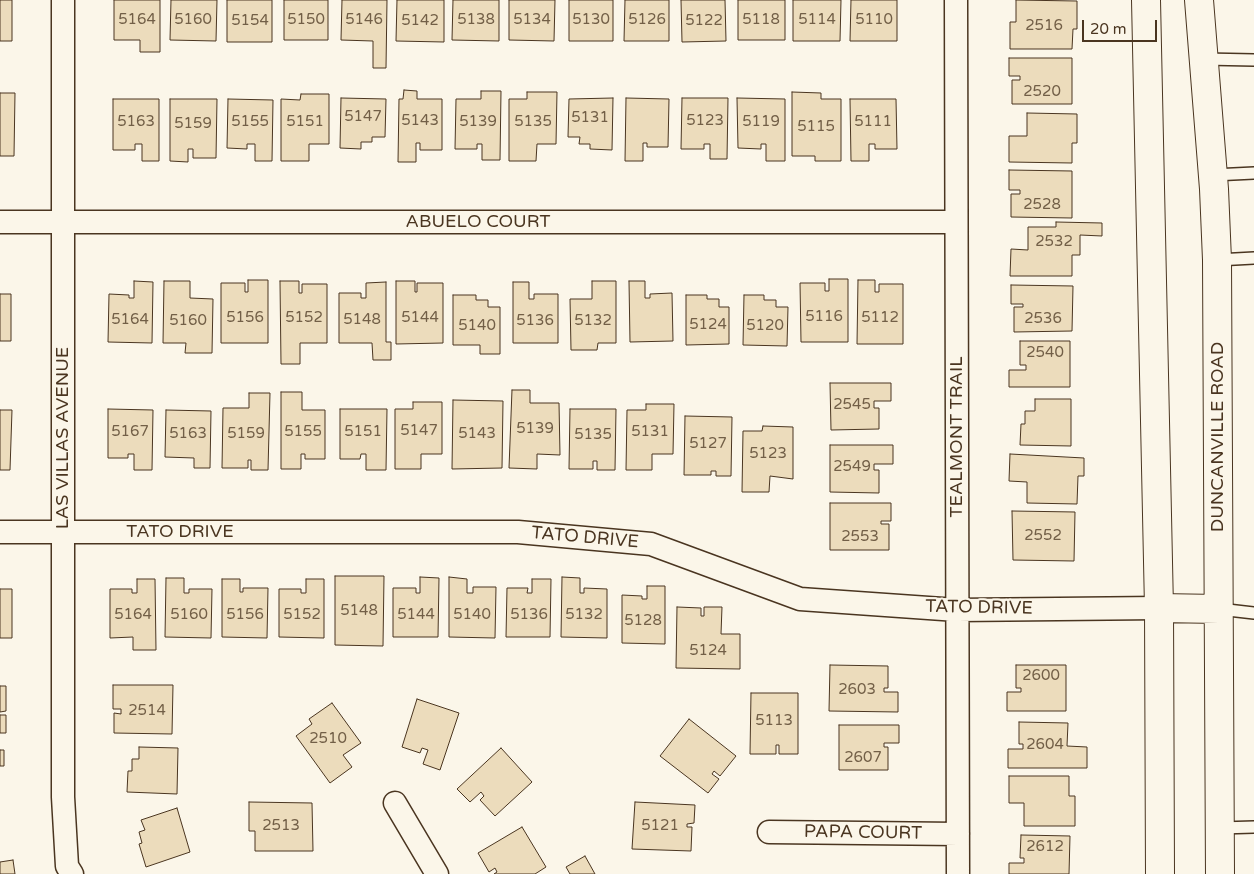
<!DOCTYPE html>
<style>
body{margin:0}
#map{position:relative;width:1254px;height:874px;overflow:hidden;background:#fbf6e9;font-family:"Varela Round",sans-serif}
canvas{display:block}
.scale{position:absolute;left:1082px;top:20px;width:75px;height:22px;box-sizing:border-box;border:2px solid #4a3520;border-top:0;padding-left:6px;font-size:15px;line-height:18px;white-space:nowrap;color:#4a3520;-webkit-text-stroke:4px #fbf6e9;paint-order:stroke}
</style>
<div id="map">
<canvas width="1254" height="874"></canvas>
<div class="scale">20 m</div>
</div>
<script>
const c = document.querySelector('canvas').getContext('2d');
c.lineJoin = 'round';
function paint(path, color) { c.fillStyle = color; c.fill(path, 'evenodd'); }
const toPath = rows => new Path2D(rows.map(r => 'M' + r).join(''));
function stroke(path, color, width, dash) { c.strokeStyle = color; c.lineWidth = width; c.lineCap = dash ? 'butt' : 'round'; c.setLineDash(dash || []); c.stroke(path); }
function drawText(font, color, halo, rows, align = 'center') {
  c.font = font + ' "Varela Round",sans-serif'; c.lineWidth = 4; c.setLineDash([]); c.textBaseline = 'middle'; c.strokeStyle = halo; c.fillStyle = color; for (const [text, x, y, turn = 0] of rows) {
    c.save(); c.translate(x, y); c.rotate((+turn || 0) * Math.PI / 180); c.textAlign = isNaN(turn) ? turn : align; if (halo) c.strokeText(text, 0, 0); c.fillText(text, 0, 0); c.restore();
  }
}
const building = toPath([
 [0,0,12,0,12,41,0,41,0,0],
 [114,0,160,0,160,52,140,52,140,40,114,40,114,0],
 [171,0,217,0,216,41,170,40,171,0],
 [227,0,272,0,272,42,227,42,227,0],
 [284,0,328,0,328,40,284,40,284,0],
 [342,0,387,0,386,68,373,68,373,41,341,40,342,0],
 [397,0,444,0,444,42,396,41,397,0],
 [453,0,499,0,499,41,452,40,453,0],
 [509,0,555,0,554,41,509,40,509,0],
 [569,0,613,0,613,41,569,41,569,0],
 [625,0,669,0,669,41,624,41,625,0],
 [681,0,725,0,726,41,682,42,681,0],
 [738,0,785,0,785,40,738,40,738,0],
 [793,0,841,0,840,41,793,41,793,0],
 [851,0,897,0,897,41,850,41,851,0],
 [1016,0,1077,1,1077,29,1073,29,1072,49,1010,49,1010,22,1016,22,1016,0],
 [1009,58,1072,58,1072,104,1012,104,1012,80,1020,80,1020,76,1009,76,1009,58],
 [404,90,417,91,417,99,442,99,442,150,420,150,420,143,416,143,416,162,398,162,399,99,403,99,404,90],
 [481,91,501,91,500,160,482,160,482,144,477,144,477,149,455,149,456,99,481,99,481,91],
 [527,92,557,92,556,144,537,144,536,161,509,161,509,99,527,99,527,92],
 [792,92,821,93,821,99,841,99,841,161,815,161,815,156,792,156,792,92],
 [0,93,15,93,14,156,0,156,0,93],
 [301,94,329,94,329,144,309,144,309,161,281,161,281,99,300,100,301,94],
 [341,98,386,99,385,137,372,137,372,142,361,142,361,149,340,148,341,98],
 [613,98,612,150,590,149,590,144,579,144,580,137,568,137,569,99,613,98],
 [626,98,669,99,668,147,647,147,647,143,643,143,643,161,625,161,626,98],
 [682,98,728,98,727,159,710,159,710,144,704,144,704,149,681,149,682,98],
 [737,98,785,99,785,161,766,161,766,144,761,144,761,149,738,148,737,98],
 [113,99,159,99,159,161,142,161,142,144,135,144,135,150,113,150,113,99],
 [170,99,217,99,216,158,193,158,193,149,188,149,188,162,170,161,170,99],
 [228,99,273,100,272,161,255,161,255,144,247,144,247,149,227,148,228,99],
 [850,99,896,99,897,149,875,149,875,144,869,144,869,161,851,161,850,99],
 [1027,113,1077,114,1077,143,1072,143,1072,163,1009,162,1009,136,1027,136,1027,113],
 [1009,170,1072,171,1072,218,1011,217,1011,194,1020,194,1020,190,1009,190,1009,170],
 [1056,222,1102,223,1102,236,1080,235,1080,255,1072,255,1072,276,1010,276,1011,249,1028,250,1028,227,1056,227,1056,222],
 [829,279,848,279,848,342,801,342,800,283,825,283,825,291,829,291,829,279],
 [248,280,268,280,268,343,221,343,221,283,245,283,245,292,248,292,248,280],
 [858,280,875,280,875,292,879,292,879,284,903,284,903,344,857,344,858,280],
 [134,281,153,282,152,343,108,342,109,294,129,295,129,298,134,298,134,281],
 [164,281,190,281,190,298,213,299,212,353,185,353,186,343,163,343,164,281],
 [280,281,299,281,299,293,302,293,302,284,327,284,327,343,300,343,300,364,281,364,280,281],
 [396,281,415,281,415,292,417,292,417,283,443,283,443,343,396,344,396,281],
 [592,281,616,281,616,343,598,343,597,350,571,350,570,299,592,299,592,281],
 [629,281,645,281,645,298,650,298,650,294,672,293,673,341,630,342,629,281],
 [386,282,386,342,391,342,391,360,373,360,372,343,339,343,339,293,361,293,361,298,366,298,366,283,386,282],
 [513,282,529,282,529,299,534,299,534,294,558,294,558,343,513,343,513,282],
 [1011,285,1073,286,1072,331,1014,332,1014,307,1023,307,1023,304,1011,304,1011,285],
 [0,294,11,294,11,341,0,341,0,294],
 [453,295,476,295,476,300,488,300,488,307,500,307,500,354,480,354,480,345,453,345,453,295],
 [686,295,707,295,707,299,719,299,719,307,729,307,729,344,686,345,686,295],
 [744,295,764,295,764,300,776,300,776,307,788,307,787,346,743,345,744,295],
 [1020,341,1070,341,1070,387,1009,387,1009,370,1026,370,1026,365,1020,365,1020,341],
 [830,383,891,383,891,401,874,401,874,408,879,408,879,429,831,430,830,383],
 [512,390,530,390,530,403,559,403,560,455,537,454,537,469,509,468,512,390],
 [281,392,302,392,302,410,325,410,325,459,305,459,305,454,301,454,301,469,281,469,281,392],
 [249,393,270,393,268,470,251,470,251,460,248,460,248,468,222,468,223,408,249,408,249,393],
 [1035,399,1071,399,1071,446,1020,445,1021,424,1025,424,1025,411,1035,411,1035,399],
 [453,400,503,401,502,468,452,469,453,400],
 [413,402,442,402,442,454,421,454,421,469,395,469,395,409,413,409,413,402],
 [646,404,674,404,673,454,652,454,652,470,626,470,627,410,646,410,646,404],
 [108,409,153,410,152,470,134,470,134,454,128,454,128,458,108,458,108,409],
 [340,409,387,409,386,470,366,470,366,454,361,454,360,459,340,459,340,409],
 [570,409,616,409,615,470,597,470,597,461,593,461,593,469,569,469,570,409],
 [0,410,12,410,10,470,0,470,0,410],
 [166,410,211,411,210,468,194,468,194,458,165,457,166,410],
 [685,416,732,417,731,476,716,476,716,471,711,471,711,475,684,475,685,416],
 [763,426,793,427,793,479,770,476,769,492,742,492,743,431,762,431,763,426],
 [830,445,893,445,893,464,874,464,874,470,879,470,879,493,830,492,830,445],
 [1010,454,1084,458,1084,476,1078,476,1077,504,1027,503,1027,482,1009,481,1010,454],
 [830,503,891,503,891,521,881,521,881,524,889,524,889,550,830,550,830,503],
 [1012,511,1075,512,1074,561,1013,560,1012,511],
 [335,576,384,576,383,646,335,645,335,576],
 [420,577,439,578,438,637,393,637,393,588,416,588,416,593,420,593,420,577],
 [449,577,467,579,467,593,473,593,473,587,496,587,495,638,449,637,449,577],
 [562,577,580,578,580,593,584,593,584,588,607,589,607,638,561,637,562,577],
 [166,578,184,578,184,593,189,593,189,589,212,589,211,638,165,637,166,578],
 [137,579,155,579,156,650,133,650,133,637,110,638,110,589,132,589,132,593,137,593,137,579],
 [222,579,240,579,240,592,243,592,243,588,268,588,267,638,222,637,222,579],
 [306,579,324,579,324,638,279,637,279,589,301,589,301,593,306,593,306,579],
 [532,579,551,579,550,637,506,637,507,588,528,588,527,593,532,593,532,579],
 [647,586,665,586,665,644,622,643,622,595,642,596,642,599,647,599,647,586],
 [0,589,12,589,12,638,0,638,0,589],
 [677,607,701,608,701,616,704,616,704,607,722,607,721,634,740,634,740,669,676,668,677,607],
 [830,665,888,666,888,688,884,688,884,692,898,692,898,712,829,711,830,665],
 [1016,665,1066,665,1066,711,1007,711,1007,692,1021,692,1021,688,1016,688,1016,665],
 [113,685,173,685,172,734,114,733,114,713,121,714,121,709,113,709,113,685],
 [0,686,6,686,6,711,0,712,0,686],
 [751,693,798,693,798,754,779,754,779,745,776,745,776,754,750,754,751,693],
 [417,699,459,713,440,770,423,764,428,750,422,748,420,753,402,747,417,699],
 [332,703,361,743,343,755,352,767,330,783,296,736,312,724,309,719,332,703],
 [0,715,6,715,6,733,0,733,0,715],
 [689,719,736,756,720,776,714,771,712,774,719,779,708,793,660,756,689,719],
 [1019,722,1068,723,1067,746,1087,747,1087,768,1008,768,1008,749,1023,749,1023,744,1019,744,1019,722],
 [839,725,899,725,899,743,884,743,884,747,888,747,888,770,839,770,839,725],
 [139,747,178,748,177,794,127,792,128,771,132,771,132,759,139,759,139,747],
 [501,748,532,782,495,816,480,800,484,796,481,792,470,802,457,789,501,748],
 [0,750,4,750,4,766,0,766,0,750],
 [1009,776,1069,776,1069,796,1075,796,1075,826,1024,826,1024,803,1009,803,1009,776],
 [249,802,312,803,313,851,255,851,255,831,249,831,249,802],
 [635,802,695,805,694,823,687,824,687,827,692,827,691,851,632,849,635,802],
 [177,808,190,852,146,867,139,844,142,843,139,832,145,830,141,820,177,808],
 [522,827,546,867,535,874,494,874,497,872,495,868,489,872,478,853,522,827],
 [1021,835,1070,836,1069,874,1009,874,1009,863,1024,863,1024,858,1020,858,1021,835],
 [585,856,595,874,570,874,566,867,585,856],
 [13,860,15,874,0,874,0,862,13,860]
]);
const lane = toPath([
 [1204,59,1254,60],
 [1213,175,1254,173],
 [1217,260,1254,258],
 [1219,609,1254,613],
 [1220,828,1254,827]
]);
const street = toPath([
 [63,0,63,797,67,866,72,874],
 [956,0,958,874],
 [0,222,956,222],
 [0,532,518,532,651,544,800,599,957,610,1159,608],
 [395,803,437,874],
 [769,832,958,834]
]);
const secondary = toPath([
 [1146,0,1159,608,1160,874],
 [1199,0,1214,189,1217,260,1220,874],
 [1159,608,1219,609]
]);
const numberNames = [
 ["5164",137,20],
 ["5160",193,20],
 ["5150",306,20],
 ["5146",364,20],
 ["5138",476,20],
 ["5134",532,20],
 ["5130",591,20],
 ["5126",647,20],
 ["5118",761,20],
 ["5114",817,20],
 ["5110",874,20],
 ["5154",250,21],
 ["5142",420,21],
 ["5122",704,21],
 ["2516",1044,26],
 ["2520",1042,92],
 ["5147",363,117],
 ["5131",590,118],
 ["5143",420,121],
 ["5123",705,121],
 ["5163",136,122],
 ["5155",250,122],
 ["5151",305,122],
 ["5139",478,122],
 ["5135",533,122],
 ["5119",761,122],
 ["5111",873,122],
 ["5159",193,124],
 ["5115",816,127],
 ["2528",1042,205],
 ["2532",1054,242],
 ["5116",824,317],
 ["5156",245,318],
 ["5152",304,318],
 ["5144",420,318],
 ["5112",880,318],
 ["2536",1043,319],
 ["5164",130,320],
 ["5148",362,320],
 ["5160",188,321],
 ["5136",535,321],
 ["5132",593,321],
 ["5124",708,325],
 ["5140",477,326],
 ["5120",765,326],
 ["2540",1045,353],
 ["2545",852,405],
 ["5139",535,429],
 ["5147",419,431],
 ["5167",130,432],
 ["5155",303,432],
 ["5151",363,432],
 ["5131",650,432],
 ["5163",188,434],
 ["5159",246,434],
 ["5143",477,434],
 ["5135",593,435],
 ["5127",708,444],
 ["5123",768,454],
 ["2549",852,467],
 ["2552",1043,536],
 ["2553",860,537],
 ["5148",359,611],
 ["5164",133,615],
 ["5160",189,615],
 ["5156",245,615],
 ["5152",302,615],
 ["5144",416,615],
 ["5140",472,615],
 ["5136",529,615],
 ["5132",584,615],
 ["5128",643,621],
 ["5124",708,651],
 ["2600",1041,676],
 ["2603",857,690],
 ["2514",147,711],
 ["5113",774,721],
 ["2510",328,739],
 ["2604",1045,745],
 ["2607",863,758],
 ["2513",281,826],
 ["5121",660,826],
 ["2612",1045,847]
];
const streetNames = [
 ["ABUELO COURT",478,222],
 ["TEALMONT TRAIL",957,437,-90],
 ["DUNCANVILLE ROAD",1218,437,-90],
 ["LAS VILLAS AVENUE",63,438,-90],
 ["TATO DRIVE",180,532],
 ["TATO DRIVE",585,538,5],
 ["TATO DRIVE",979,608,1],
 ["PAPA COURT",863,833,1]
];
paint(building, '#ecdcbc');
stroke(building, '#4a3520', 1);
stroke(lane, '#4a3520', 14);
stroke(street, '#4a3520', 25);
stroke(secondary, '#4a3520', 30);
stroke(lane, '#fbf6e9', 11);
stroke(street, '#fbf6e9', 22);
stroke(secondary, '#fbf6e9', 28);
drawText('15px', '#725f47', null, numberNames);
drawText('18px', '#4a3520', '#fbf6e9', streetNames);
</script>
